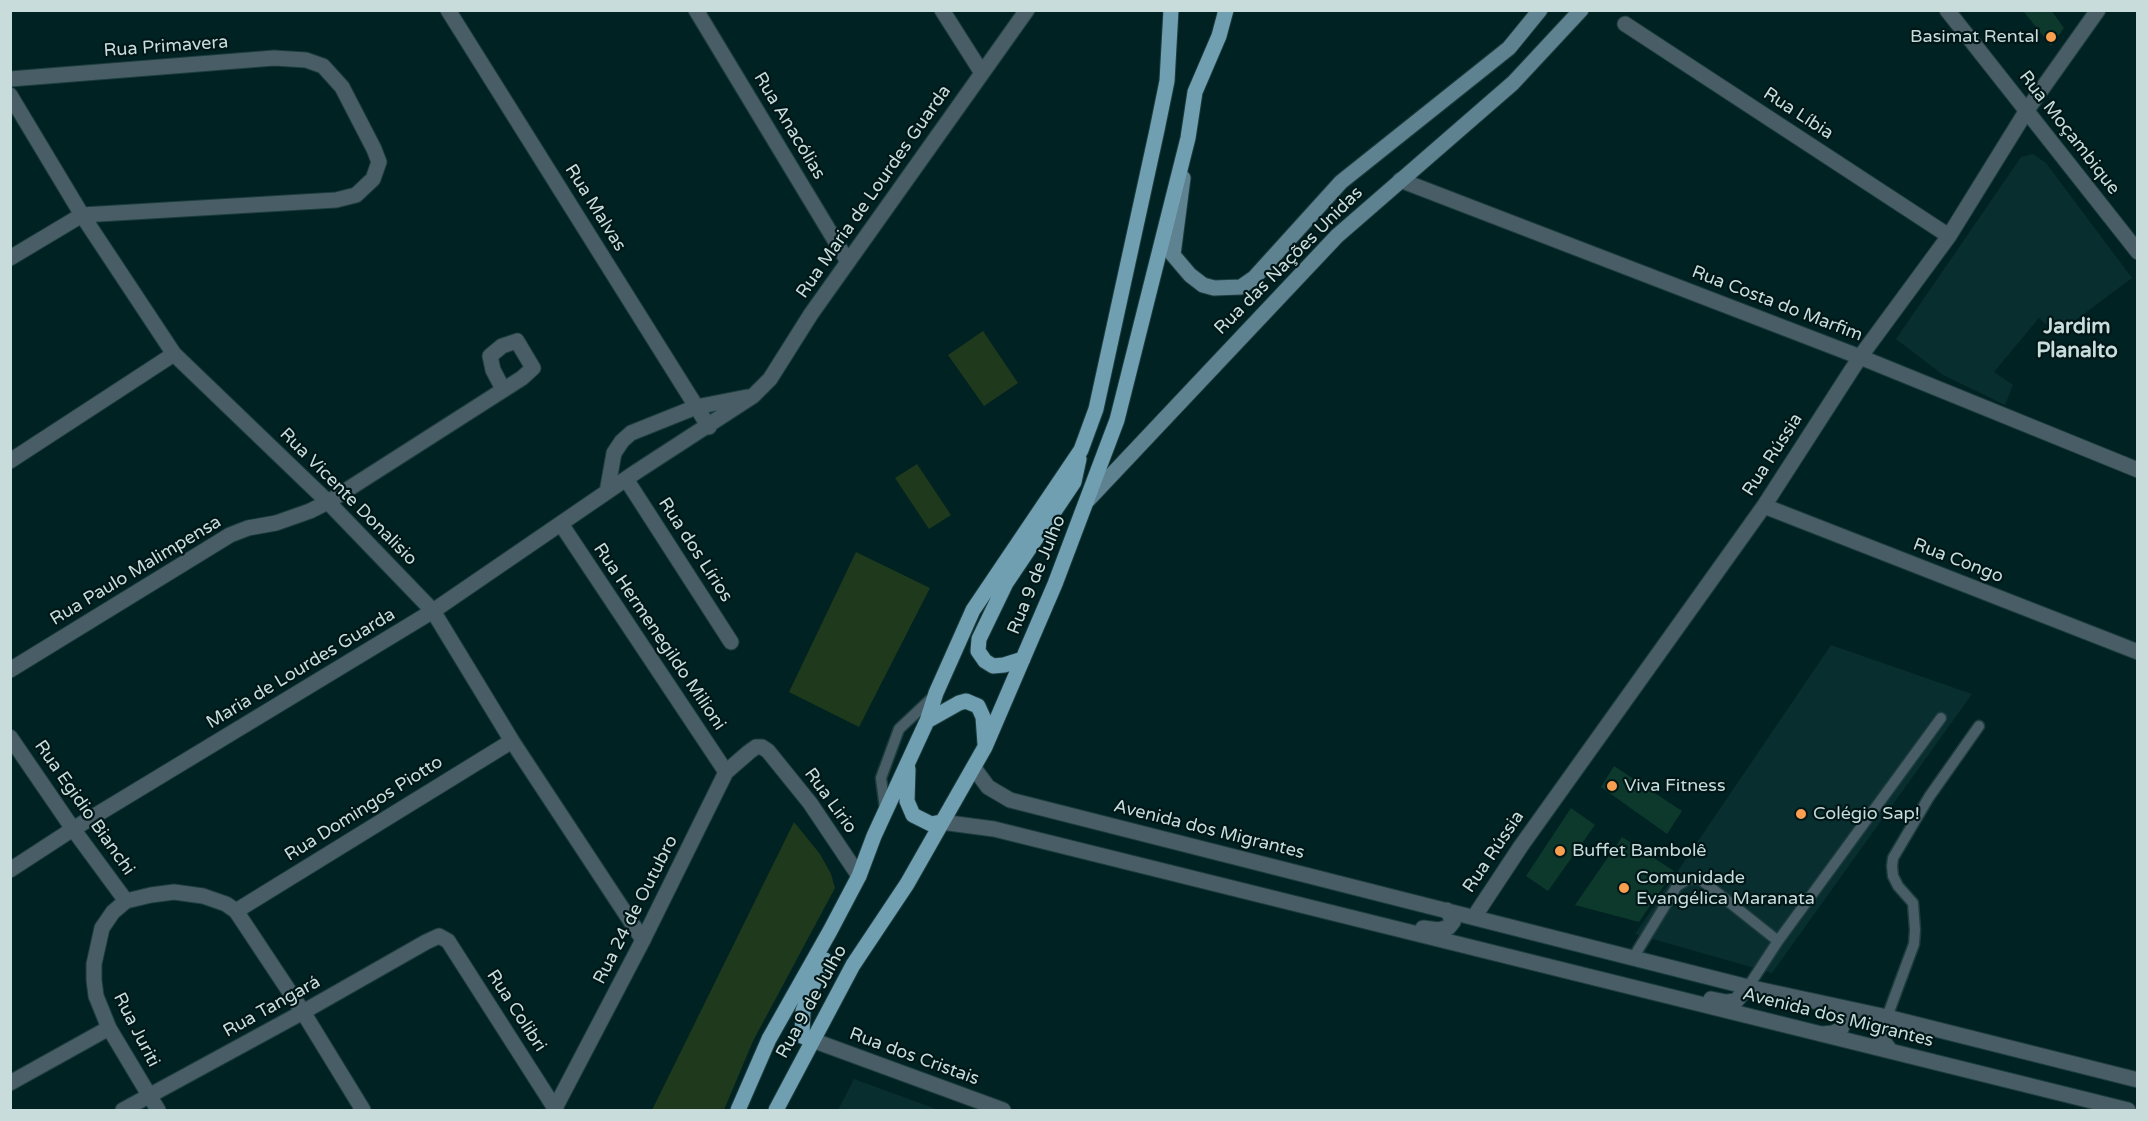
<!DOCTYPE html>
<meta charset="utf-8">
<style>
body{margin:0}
#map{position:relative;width:2148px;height:1121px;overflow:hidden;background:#002223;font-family:"Varela Round",sans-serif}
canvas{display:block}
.frame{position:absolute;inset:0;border:12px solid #c8dcdc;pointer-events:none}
</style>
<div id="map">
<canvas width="2148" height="1121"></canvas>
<div class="frame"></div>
</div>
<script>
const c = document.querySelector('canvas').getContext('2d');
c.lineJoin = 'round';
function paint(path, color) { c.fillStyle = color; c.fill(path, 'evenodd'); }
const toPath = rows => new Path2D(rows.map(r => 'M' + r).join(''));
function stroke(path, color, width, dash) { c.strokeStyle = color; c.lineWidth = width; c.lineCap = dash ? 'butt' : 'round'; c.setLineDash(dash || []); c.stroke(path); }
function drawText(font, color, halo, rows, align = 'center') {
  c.font = font + ' "Varela Round",sans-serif'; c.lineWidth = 4.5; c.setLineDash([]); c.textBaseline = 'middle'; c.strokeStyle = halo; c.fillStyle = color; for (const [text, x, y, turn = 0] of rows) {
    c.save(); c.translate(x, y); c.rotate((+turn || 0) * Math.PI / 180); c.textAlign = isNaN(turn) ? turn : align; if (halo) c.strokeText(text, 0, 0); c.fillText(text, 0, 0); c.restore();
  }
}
const built = toPath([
 [2033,154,2046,163,2132,278,2057,334,2039,318,1994,372,2013,385,2005,405,1943,375,1896,339,2021,157],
 [1831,645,1972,694,1772,973,1635,934],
 [854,1079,939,1110,838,1110]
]);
const green = toPath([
 [983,331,1018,383,984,406,948,355],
 [917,464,951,515,929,529,895,478],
 [856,552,930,588,859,727,789,692],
 [794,822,820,854,831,874,835,888,753,1041,724,1110,652,1110]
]);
const building = toPath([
 [2025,10,2051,10,2064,28,2051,46,2024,12],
 [1614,766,1682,811,1667,834,1601,787],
 [1571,808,1595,825,1548,891,1526,876],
 [1622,837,1674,871,1639,922,1575,905]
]);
const service = toPath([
 [885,809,881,778,899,729,934,696],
 [1633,958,1677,886,1688,879,1700,879,1778,941],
 [1748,987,1778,941,1941,718],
 [1887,1017,1914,944,1915,930,1913,903,1898,886,1893,876,1892,866,1893,858,1929,797,1979,726]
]);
const minor = toPath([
 [448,10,709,427],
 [696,10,848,262],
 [942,10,982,73],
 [1947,10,2138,252],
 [1625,24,1949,236],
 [10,79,274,58,306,60,323,66,342,87,374,149,379,162,373,179,356,195,336,200,82,215,10,258],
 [10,95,82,215,174,354,328,502,433,611,512,741,643,940],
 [1400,180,1860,357,2138,470],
 [10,461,174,354],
 [626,479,731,642],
 [607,492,614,453,622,441,631,433,696,407,747,397],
 [1764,506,2138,652],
 [561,524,726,772],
 [10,670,230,535,248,528,276,523,310,511,328,502,522,378,533,368,517,341,502,346,490,356,493,370,503,389],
 [10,737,73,829,126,901],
 [10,870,73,829,433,611,636,472,753,396,770,379,811,314,1027,10],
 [236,911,512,741],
 [1474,917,1521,846,1764,506,1860,357,1949,236,2027,110,2098,10],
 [812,1040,1003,1110],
 [10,1083,109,1028],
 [123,1110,303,1012,426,942,439,936,448,941,556,1110],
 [158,1110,109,1028,96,996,94,980,94,964,102,928,113,912,126,901,151,895,174,892,203,896,226,904,236,911,303,1012,363,1110]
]);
const tertiary = toPath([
 [974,768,988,787,1010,800,1633,958,1748,987,1887,1017,2138,1080],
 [941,822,994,829,2128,1110],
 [1423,928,1439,930,1449,927,1453,922,1447,910],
 [1711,999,1726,1002,1736,1001,1748,987],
 [1822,1034,1833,1033,1841,1029,1843,1024,1843,1014,1837,1007],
 [1890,1050,1880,1037,1880,1030,1883,1026,1900,1023],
 [554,1110,643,940,726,772,749,752,756,747,762,747,768,751,810,803,859,876]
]);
const secondary = toPath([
 [1183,178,1173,255,1190,275,1203,285,1214,288,1241,287,1254,278,1341,182,1509,48,1540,10],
 [1088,500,1337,236,1513,83,1581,10]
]);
const primary = toPath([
 [1023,659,1004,665,993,666,985,661,978,651,979,639,1006,583,1074,482,1079,459],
 [927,721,959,703,966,701,973,704,978,706,983,717,985,744],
 [908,769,907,801,913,815,931,824,941,822],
 [812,1040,802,1036,803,1011,815,980,825,960],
 [738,1110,769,1039,830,931,859,876,874,836,927,721,936,693,973,610,1081,450,1096,409,1157,130,1167,81,1171,10],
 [776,1110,853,965,907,884,985,747,1055,584,1117,420,1188,138,1195,92,1219,36,1226,10]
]);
const markers = [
 [2051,37,6,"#fa9f4f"],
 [1612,786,6,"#fa9f4f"],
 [1801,814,6,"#fa9f4f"],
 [1560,851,6,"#fa9f4f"],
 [1624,888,6,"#fa9f4f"]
];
const poiNames = [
 ["Basimat Rental",2039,37,"right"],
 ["Viva Fitness",1624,786],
 ["Colégio Sap!",1813,814],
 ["Buffet Bambolê",1572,851],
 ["Comunidade",1636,878],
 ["Evangélica Maranata",1636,899]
];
const streetNames = [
 ["Rua Primavera",166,47,-4],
 ["Rua Líbia",1798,114,33],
 ["Rua Anacólias",789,126,59],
 ["Rua Moçambique",2069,133,52],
 ["Rua Maria de Lourdes Guarda",874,192,-55],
 ["Rua Malvas",595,208,58],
 ["Rua das Nações Unidas",1289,261,-45],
 ["Rua Costa do Marfim",1777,304,21],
 ["Rua Rússia",1773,455,-57],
 ["Rua Vicente Donalisio",348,497,45],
 ["Rua dos Lírios",695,550,57],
 ["Rua Congo",1958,561,21],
 ["Rua Paulo Malimpensa",136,571,-31],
 ["Rua 9 de Julho",1037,575,-68],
 ["Rua Hermenegildo Milioni",659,637,56],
 ["Maria de Lourdes Guarda",301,669,-31],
 ["Rua Lirio",830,801,54],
 ["Rua Egidio Bianchi",84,808,55],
 ["Rua Domingos Piotto",364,809,-32],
 ["Avenida dos Migrantes",1209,830,14],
 ["Rua Rússia",1494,852,-56],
 ["Rua 24 de Outubro",636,910,-63],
 ["Rua 9 de Julho",812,1002,-61],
 ["Rua Tangará",272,1007,-29],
 ["Rua Colibri",516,1011,57],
 ["Avenida dos Migrantes",1838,1018,14],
 ["Rua Juriti",136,1030,63],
 ["Rua dos Cristais",914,1057,20]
];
const quarterNames = [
 ["Jardim",2077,327],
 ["Planalto",2077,351]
];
paint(built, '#092e2f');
paint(green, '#1e391b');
paint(building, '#0d392d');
stroke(service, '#1c3c3d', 13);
stroke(minor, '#1c3c3d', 17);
stroke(tertiary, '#1c3c3d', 17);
stroke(secondary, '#1c3c3d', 17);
stroke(primary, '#1c3c3d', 17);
stroke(service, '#485d66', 10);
stroke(minor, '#485d66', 15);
stroke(tertiary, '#485d66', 15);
stroke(secondary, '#5f8291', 15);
stroke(primary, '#719fb2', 15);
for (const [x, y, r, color] of markers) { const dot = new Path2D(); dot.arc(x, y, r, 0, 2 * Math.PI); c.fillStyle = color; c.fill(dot); stroke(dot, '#001718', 2); }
drawText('18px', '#c8dcdc', '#001718', poiNames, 'left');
drawText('18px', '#c8dcdc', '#001718', streetNames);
drawText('bold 21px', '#c8dcdc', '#001718', quarterNames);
</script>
